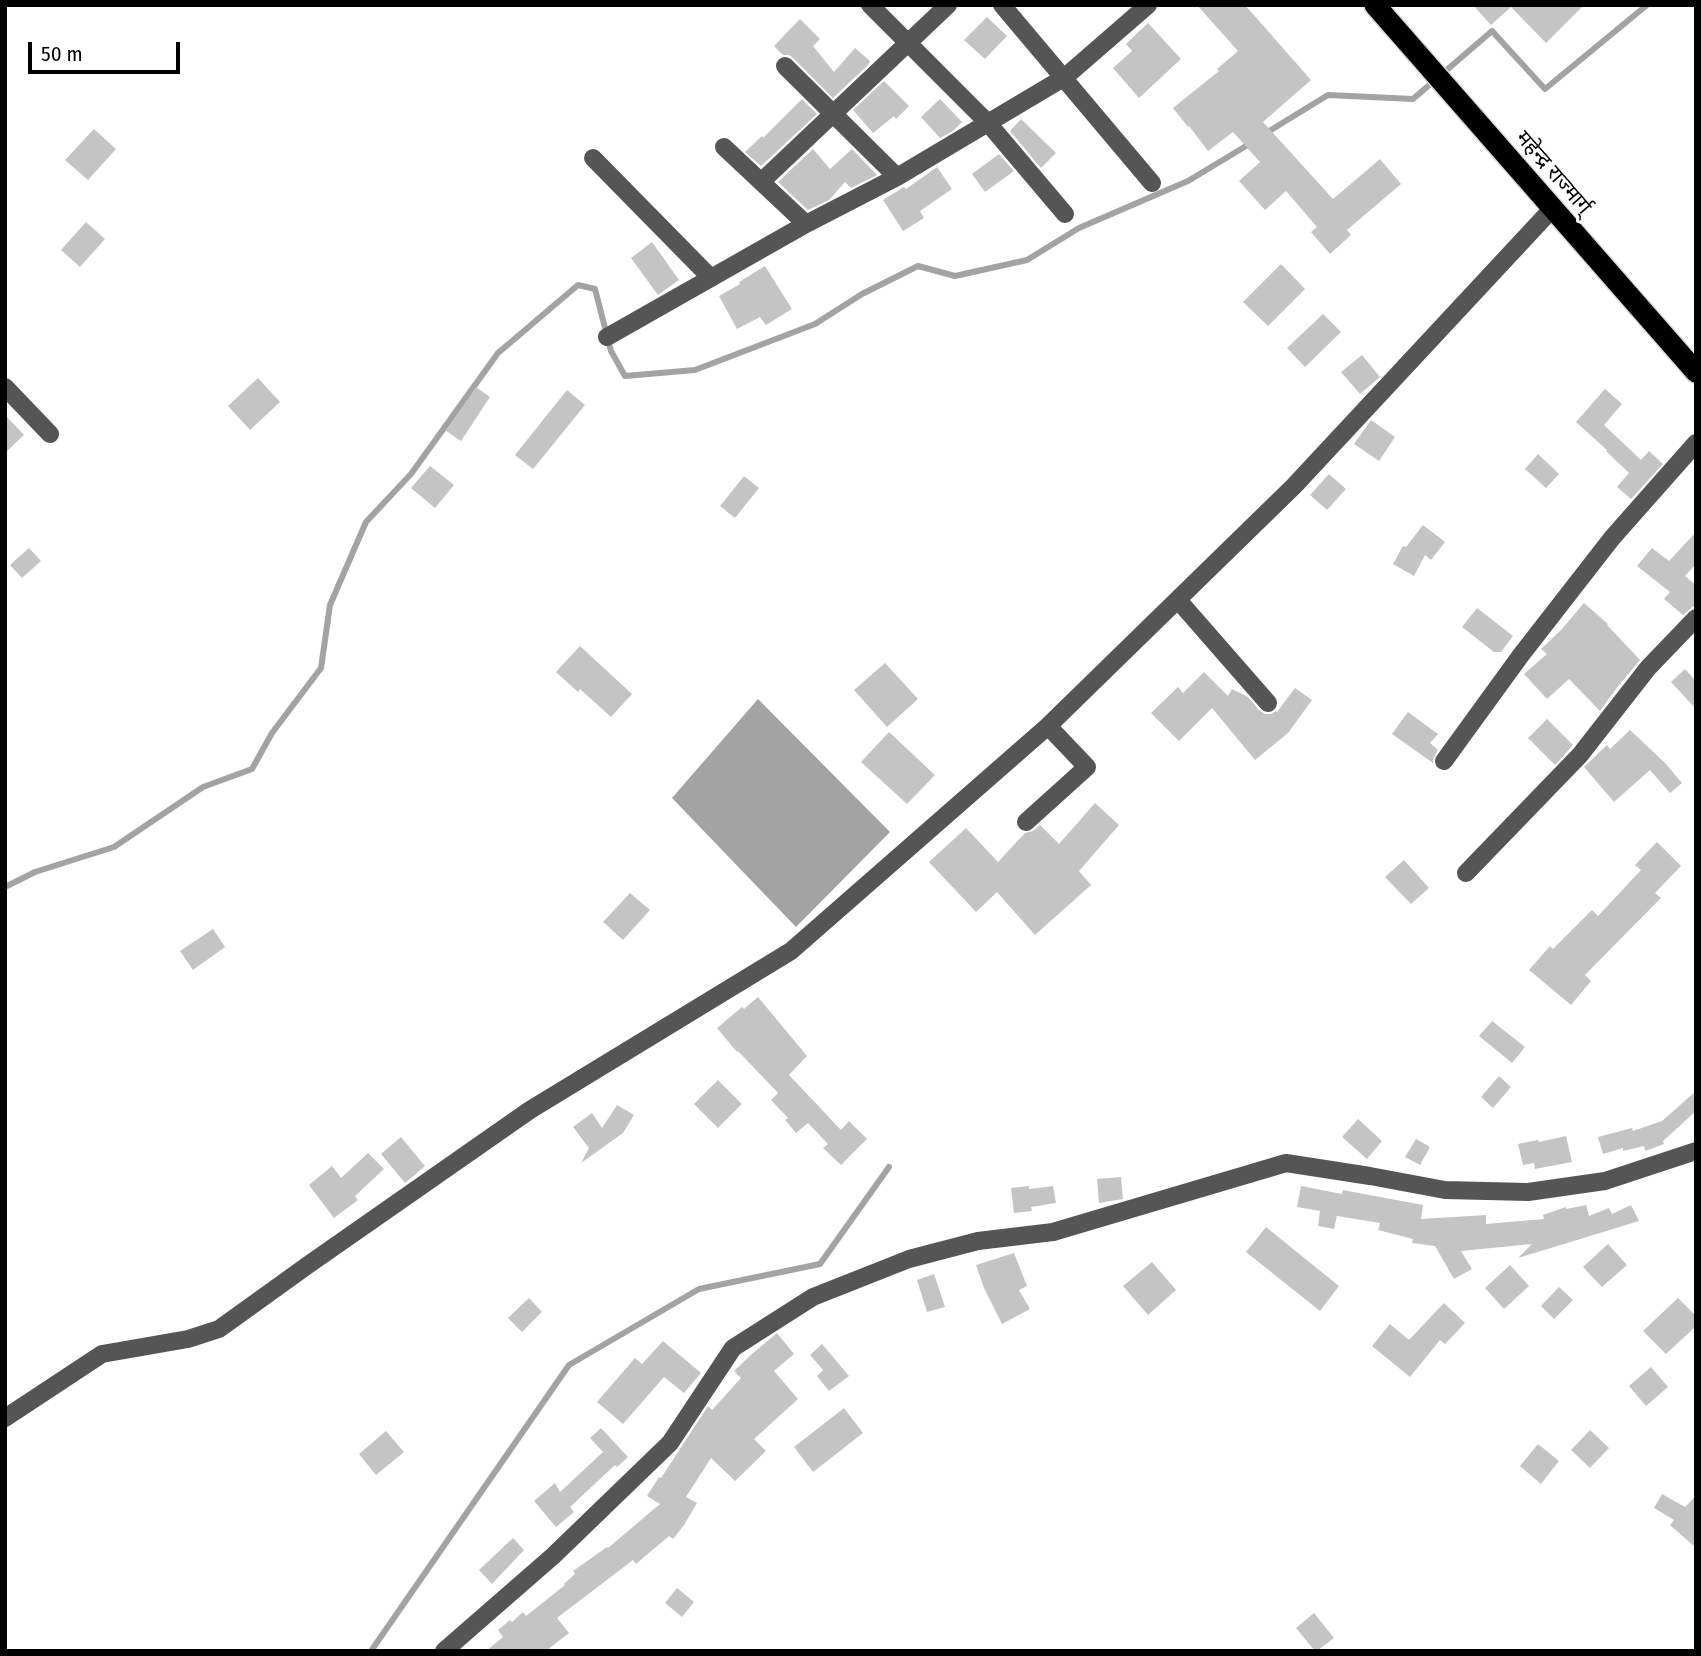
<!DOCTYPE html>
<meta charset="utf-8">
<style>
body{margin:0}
#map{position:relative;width:1701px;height:1656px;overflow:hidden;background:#fff;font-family:"Fira Sans Condensed",sans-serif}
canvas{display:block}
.frame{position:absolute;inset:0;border:7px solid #000;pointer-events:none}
.scale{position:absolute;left:28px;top:42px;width:152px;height:32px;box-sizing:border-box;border:4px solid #000;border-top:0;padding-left:9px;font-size:21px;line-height:24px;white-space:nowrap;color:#000;-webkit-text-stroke:5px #fff;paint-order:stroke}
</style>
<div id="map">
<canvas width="1701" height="1656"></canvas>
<div class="frame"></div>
<div class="scale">50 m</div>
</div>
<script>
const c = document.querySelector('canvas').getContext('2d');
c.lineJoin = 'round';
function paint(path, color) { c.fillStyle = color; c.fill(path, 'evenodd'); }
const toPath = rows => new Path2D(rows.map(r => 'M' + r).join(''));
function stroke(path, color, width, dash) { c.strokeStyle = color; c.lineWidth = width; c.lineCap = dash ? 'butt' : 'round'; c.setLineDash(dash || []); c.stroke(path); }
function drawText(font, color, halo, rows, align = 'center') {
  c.font = font + ' "Fira Sans Condensed","Noto Sans Devanagari",sans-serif'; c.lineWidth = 6; c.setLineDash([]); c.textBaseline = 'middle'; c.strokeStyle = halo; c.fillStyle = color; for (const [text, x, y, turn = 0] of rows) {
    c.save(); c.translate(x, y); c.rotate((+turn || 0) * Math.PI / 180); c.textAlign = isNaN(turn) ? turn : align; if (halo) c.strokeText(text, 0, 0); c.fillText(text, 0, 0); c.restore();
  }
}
const water = toPath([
 [758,699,890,832,796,927,672,798]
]);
const stream = toPath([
 [1266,133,1328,95,1413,99,1492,31,1545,89,1647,5],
 [5,887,35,872,114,847,203,787,252,769,272,733,321,668,330,605,366,522,411,474,498,353,578,285,595,289,611,351,625,376,695,370,815,324,862,294,918,266,955,276,1027,260,1079,228,1188,181,1251,143],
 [371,1651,569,1365,699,1289,820,1264,889,1167]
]);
const building = toPath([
 [1197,5,1245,5,1311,80,1263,122,1333,199,1380,159,1401,184,1347,230,1351,235,1330,254,1311,232,1317,227,1286,191,1265,210,1239,181,1260,162,1233,132,1208,151,1189,126,1188,127,1173,108,1219,71,1217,69,1238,51],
 [1473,5,1584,5,1546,43,1511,7,1491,25],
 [987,17,1007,36,985,59,964,40],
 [800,19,820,39,813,46,834,72,855,48,870,61,868,65,833,98,793,58,789,55,783,55,774,46],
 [1148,23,1181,59,1139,98,1113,68,1132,51,1126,44],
 [884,81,909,106,896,119,894,116,873,133,853,110],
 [802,99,817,114,761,166,745,152,762,136,763,138],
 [940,99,962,122,953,131,940,138,921,117],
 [1021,119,1056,153,1041,168,1010,131],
 [94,129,116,149,88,180,65,160],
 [813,149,830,169,852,149,877,175,851,188,845,182,829,200,808,210,778,182],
 [999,154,1014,171,985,192,972,174],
 [937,167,952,189,920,211,924,218,903,231,883,200,904,187,906,189],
 [86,222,105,239,80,267,61,250],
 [652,242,679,280,658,295,631,258],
 [1281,264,1305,289,1268,326,1243,302],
 [765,266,792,309,766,325,760,317,737,329,719,296,740,284,739,282],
 [1323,314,1341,332,1305,367,1287,348],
 [1362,355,1380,377,1360,394,1341,372],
 [258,378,280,402,250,430,228,406],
 [476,387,490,397,461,441,446,431],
 [1605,389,1622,404,1604,425,1641,460,1649,451,1663,464,1631,499,1617,487,1629,473,1606,451,1607,450,1576,422],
 [567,390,585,405,533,469,515,455],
 [5,415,24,435,5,453],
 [1371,420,1395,437,1379,461,1354,444],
 [1538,454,1559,474,1546,488,1525,469],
 [430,466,454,485,435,508,411,488],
 [1329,474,1346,489,1327,510,1310,495],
 [744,476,759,488,735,518,720,506],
 [1423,525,1445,542,1431,560,1425,555,1414,576,1393,564,1403,546,1406,547],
 [1696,532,1696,564,1685,576,1696,585,1696,604,1683,615,1664,599,1670,592,1637,566,1652,548,1669,561],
 [29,548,41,561,22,578,10,565],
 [1584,603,1608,624,1607,625,1640,660,1616,689,1600,711,1569,679,1547,699,1524,674,1547,654,1541,649,1561,630],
 [1477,608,1513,636,1501,652,1494,652,1462,627],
 [580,646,632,694,611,717,580,689,578,692,556,672],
 [885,663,918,699,887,727,854,690],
 [1685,669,1696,681,1696,709,1671,682],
 [1204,672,1228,696,1232,689,1248,697,1259,710,1265,714,1271,714,1276,711,1277,712,1295,688,1312,700,1288,733,1255,760,1212,708,1179,741,1151,713,1178,687,1183,693],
 [1408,712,1438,734,1430,743,1438,750,1433,759,1433,763,1392,734],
 [1547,719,1573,745,1555,765,1528,738],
 [1630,730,1666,764,1682,783,1670,793,1650,770,1614,802,1584,767,1607,745,1610,749],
 [889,732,935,775,907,804,861,762],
 [1095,803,1119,825,1079,871,1091,885,1035,935,997,892,976,912,929,862,966,828,998,862,1025,833,1033,831,1040,825,1059,844],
 [1657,842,1681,866,1655,893,1661,898,1585,975,1591,981,1571,1005,1529,970,1550,946,1553,949,1592,910,1598,916,1641,870,1635,865],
 [1404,860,1429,888,1411,904,1385,877],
 [630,893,650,910,623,940,603,922],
 [213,929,225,947,193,970,180,951],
 [758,997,807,1056,789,1075,841,1130,849,1121,867,1139,841,1165,823,1148,828,1144,808,1123,796,1133,785,1120,788,1118,771,1100,778,1093,738,1051,737,1052,717,1028,742,1007,744,1009],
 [1492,1021,1525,1047,1512,1063,1479,1036],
 [1499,1076,1511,1087,1493,1108,1481,1097],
 [718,1080,742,1104,718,1128,694,1104],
 [1696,1091,1696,1111,1663,1141,1664,1144,1645,1151,1644,1146,1623,1151,1623,1148,1603,1154,1598,1137,1632,1128,1633,1131,1662,1121],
 [617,1105,634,1115,623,1133,581,1163,589,1148,573,1127,592,1113,602,1128],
 [1358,1119,1382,1141,1367,1159,1342,1137],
 [1566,1136,1572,1162,1535,1169,1534,1163,1523,1165,1518,1144,1538,1140,1539,1142],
 [401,1137,425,1166,405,1183,381,1154],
 [1416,1139,1430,1147,1420,1165,1405,1157],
 [368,1153,384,1169,355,1196,358,1200,334,1218,309,1185,332,1166,341,1178],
 [1121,1177,1123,1199,1099,1203,1097,1179],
 [1029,1186,1029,1189,1053,1186,1056,1203,1031,1207,1032,1211,1014,1213,1011,1188],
 [1301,1186,1342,1194,1343,1190,1423,1205,1421,1219,1486,1215,1486,1224,1544,1219,1543,1215,1566,1207,1566,1209,1586,1205,1589,1216,1609,1208,1612,1214,1631,1205,1639,1221,1518,1258,1532,1244,1461,1251,1472,1269,1454,1279,1435,1246,1412,1243,1413,1239,1378,1230,1380,1223,1337,1216,1334,1229,1318,1226,1320,1211,1297,1207],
 [1266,1227,1339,1286,1320,1311,1246,1252],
 [1608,1244,1627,1265,1602,1287,1583,1267],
 [1014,1253,1027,1286,1019,1290,1030,1309,1002,1324,984,1288,976,1265],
 [1152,1262,1176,1290,1148,1315,1123,1286],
 [1510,1265,1529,1286,1504,1309,1485,1288],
 [934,1274,945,1307,927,1312,917,1280],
 [1559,1287,1573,1300,1554,1319,1541,1306],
 [529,1298,542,1312,522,1332,508,1318],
 [1678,1298,1696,1316,1696,1326,1666,1354,1643,1331],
 [1444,1303,1465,1323,1445,1344,1440,1340,1410,1377,1372,1346,1390,1324,1409,1340],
 [777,1333,794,1354,774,1371,798,1399,754,1439,766,1451,735,1481,711,1458,686,1497,697,1503,684,1525,673,1539,669,1536,636,1564,633,1560,557,1618,569,1633,546,1651,486,1651,503,1637,498,1630,510,1620,512,1622,523,1612,526,1616,565,1585,564,1584,575,1574,573,1571,607,1547,608,1548,660,1504,647,1496,659,1477,661,1478,708,1406,712,1410,741,1378,734,1371,753,1353],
 [663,1341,701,1373,684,1393,664,1377,623,1424,597,1402,635,1358,642,1364],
 [822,1344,849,1376,829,1391,817,1376,823,1370,810,1355],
 [1651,1367,1668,1387,1646,1406,1629,1386],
 [844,1408,863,1433,813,1472,794,1447],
 [601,1428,628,1457,617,1467,615,1465,570,1507,574,1512,556,1527,534,1501,555,1483,560,1492,603,1452,590,1438],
 [1590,1430,1609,1448,1590,1468,1571,1450],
 [386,1431,404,1452,376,1475,359,1454],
 [1538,1444,1559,1461,1541,1484,1520,1466],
 [1662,1494,1685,1507,1696,1496,1696,1548,1670,1525,1674,1520,1654,1508],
 [513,1538,524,1550,492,1584,479,1570],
 [677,1588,694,1602,682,1617,665,1603],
 [1314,1613,1334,1638,1317,1651,1315,1651,1296,1628]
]);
const minor = toPath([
 [870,5,988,123,1065,214],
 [1002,5,1152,183],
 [785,66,897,177],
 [724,147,806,224],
 [593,158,711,278],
 [761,182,948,5],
 [607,337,806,224,897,177,1065,77,1148,5],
 [5,387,50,434],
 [1178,600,1268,703],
 [1444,761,1521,655,1612,538,1696,443],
 [1026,822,1087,767,1048,726],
 [1466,873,1580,755,1648,668,1696,618],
 [5,1418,102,1354,188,1339,219,1329,308,1265,530,1110,791,951,1048,726,1294,486,1552,209],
 [444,1651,553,1556,670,1443,733,1348,813,1297,909,1259,978,1241,1053,1232,1286,1163,1370,1176,1445,1190,1528,1192,1605,1181,1696,1151]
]);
const highway = toPath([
 [1375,5,1696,372]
]);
const streetNames = [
 ["महेन्द्र राज्मार्ग्",1553,173,49]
];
paint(water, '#a3a3a3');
stroke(stream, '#a3a3a3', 6);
paint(building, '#c4c4c4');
stroke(highway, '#dbdbdb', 24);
stroke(minor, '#555', 18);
stroke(highway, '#000', 21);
drawText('21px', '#000', '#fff', streetNames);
</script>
